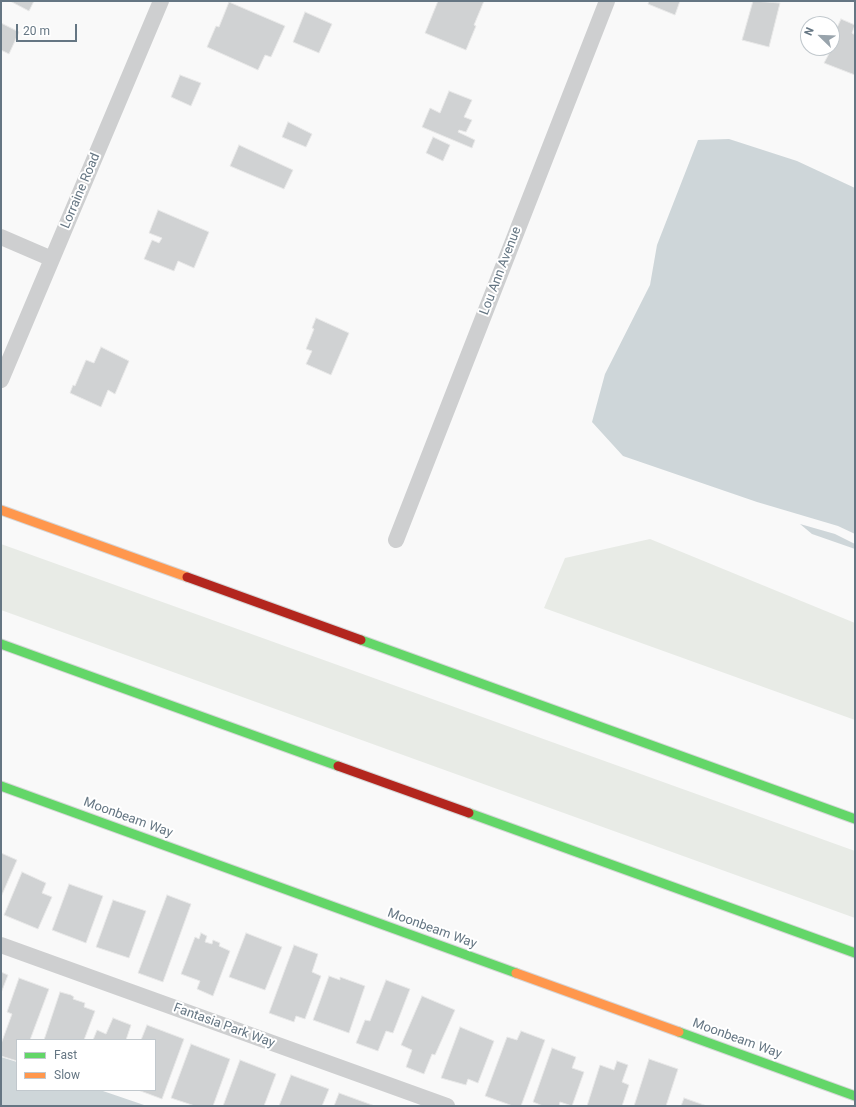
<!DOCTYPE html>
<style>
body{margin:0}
#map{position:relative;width:856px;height:1107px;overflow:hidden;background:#f9f9f9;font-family:Roboto,sans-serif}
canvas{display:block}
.frame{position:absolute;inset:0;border:2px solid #657683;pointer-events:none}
.legend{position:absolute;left:16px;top:1039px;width:140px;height:52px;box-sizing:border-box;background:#fff;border:1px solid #c1c8cd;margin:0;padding:5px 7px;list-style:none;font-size:12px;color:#657683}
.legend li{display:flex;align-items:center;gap:8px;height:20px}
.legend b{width:20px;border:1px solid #c1c8cd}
.north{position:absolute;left:800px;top:16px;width:40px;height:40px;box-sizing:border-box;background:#fff;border:1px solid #c1c8cd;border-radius:50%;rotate:293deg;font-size:11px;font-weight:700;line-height:16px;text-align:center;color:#657683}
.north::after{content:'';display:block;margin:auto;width:14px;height:18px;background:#99a4ac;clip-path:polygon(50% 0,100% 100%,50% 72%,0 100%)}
.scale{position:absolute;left:16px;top:24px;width:61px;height:18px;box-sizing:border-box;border:2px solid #657683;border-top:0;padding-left:5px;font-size:12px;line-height:14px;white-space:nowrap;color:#657683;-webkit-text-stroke:3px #fff;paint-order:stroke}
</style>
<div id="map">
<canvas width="856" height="1107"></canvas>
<div class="frame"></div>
<ul class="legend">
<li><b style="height:5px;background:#63d668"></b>Fast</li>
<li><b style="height:5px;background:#ff974d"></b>Slow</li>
</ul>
<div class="north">N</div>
<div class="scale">20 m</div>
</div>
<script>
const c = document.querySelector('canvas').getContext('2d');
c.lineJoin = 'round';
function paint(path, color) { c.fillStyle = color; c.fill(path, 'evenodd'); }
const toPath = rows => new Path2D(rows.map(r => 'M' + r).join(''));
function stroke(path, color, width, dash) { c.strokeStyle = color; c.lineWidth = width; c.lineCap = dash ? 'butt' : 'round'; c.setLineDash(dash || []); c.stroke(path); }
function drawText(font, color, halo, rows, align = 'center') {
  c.font = font + ' Roboto,sans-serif'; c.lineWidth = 4; c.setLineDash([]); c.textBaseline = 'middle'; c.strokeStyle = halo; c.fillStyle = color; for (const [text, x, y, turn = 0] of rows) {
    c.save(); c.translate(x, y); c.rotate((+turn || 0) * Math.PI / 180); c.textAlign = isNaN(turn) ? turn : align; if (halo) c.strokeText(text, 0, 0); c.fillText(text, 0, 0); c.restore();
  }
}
const green = toPath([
 [650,539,855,623,855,720,544,608,565,558],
 [1,544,855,851,855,918,1,610]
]);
const water = toPath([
 [729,139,797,161,855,188,855,534,838,526,757,502,623,456,592,422,605,374,650,285,657,245,698,140],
 [800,524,835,534,855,544,855,549,812,534],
 [1,1057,17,1062,17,1090,100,1090,147,1106,1,1106]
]);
const building = toPath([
 [10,1,34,1,29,11,10,1],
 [438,1,484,1,474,25,476,26,466,50,425,33,438,1],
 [649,1,680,1,675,15,648,4,649,1],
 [753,1,780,3,769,47,742,40,753,1],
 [229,2,285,26,271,57,265,55,258,70,207,47,216,26,219,27,229,2],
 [305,12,332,24,319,53,293,42,305,12],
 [841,19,855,25,852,33,855,35,855,75,824,63,832,48,837,33,835,32,841,19],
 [1,23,19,32,9,54,1,50,1,23],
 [180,75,201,83,191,106,171,97,180,75],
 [449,91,472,100,464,117,472,120,466,132,459,130,458,132,475,140,472,148,422,127,430,108,440,113,449,91],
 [288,122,312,134,306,147,282,137,288,122],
 [433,137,450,145,443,161,426,153,433,137],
 [239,145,293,170,284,189,230,166,239,145],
 [158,210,209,232,194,268,178,261,174,271,144,259,152,240,159,243,162,238,149,233,158,210],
 [316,318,349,333,331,375,306,364,312,351,306,349,314,329,312,328,316,318],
 [101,347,129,361,115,394,108,390,101,407,70,393,73,385,75,386,86,360,94,363,101,347],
 [1,853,17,860,1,897,1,853],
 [22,872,46,883,42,893,52,897,38,929,4,915,22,872],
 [69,884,103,896,86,943,52,930,69,884],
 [167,895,191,904,163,982,138,973,167,895],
 [113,900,146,911,129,958,96,947,113,900],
 [201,933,207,936,205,942,212,944,213,940,220,943,219,946,230,951,213,996,197,989,200,981,181,974,195,937,199,939,201,933],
 [246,933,282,947,265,990,229,977,246,933],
 [294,945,318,954,312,972,321,976,305,1019,296,1016,294,1022,269,1013,294,945],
 [1,972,8,975,1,993,1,972],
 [329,976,340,980,340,977,365,986,349,1033,313,1020,329,976],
 [19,978,49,989,30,1040,17,1040,17,1061,1,1056,1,1044,12,1014,7,1012,19,978],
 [386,980,410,989,393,1033,386,1031,378,1051,356,1043,365,1020,370,1021,386,980],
 [60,992,71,995,74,997,73,999,85,1003,84,1007,95,1011,84,1040,44,1040,60,992],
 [422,996,455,1010,435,1055,432,1054,424,1074,406,1067,412,1050,401,1045,422,996],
 [113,1018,131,1025,126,1040,93,1040,97,1030,106,1034,113,1018],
 [147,1025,184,1039,162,1099,138,1090,155,1090,155,1040,141,1040,147,1025],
 [460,1027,494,1041,478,1083,468,1079,466,1085,441,1078,460,1027],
 [521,1031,545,1040,521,1106,513,1106,485,1096,507,1037,517,1040,521,1031],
 [191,1044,230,1059,213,1106,195,1106,171,1098,191,1044],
 [552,1048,576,1057,572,1068,584,1072,572,1106,560,1102,559,1106,543,1106,533,1102,552,1048],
 [649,1059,678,1069,666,1106,634,1106,649,1059],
 [240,1060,276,1074,264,1106,223,1106,240,1060],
 [617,1061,628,1065,622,1082,629,1085,622,1106,587,1106,600,1065,614,1070,617,1061],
 [291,1075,329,1089,322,1106,279,1106,291,1075],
 [339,1093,375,1106,334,1106,339,1093],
 [684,1098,707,1106,681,1106,684,1098]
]);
const street = toPath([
 [1,237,52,259],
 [1,380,161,1],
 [396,540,607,1],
 [1,945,447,1106]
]);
const fast = toPath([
 [361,640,855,819],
 [1,644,338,766],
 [1,786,516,973],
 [469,813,855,953],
 [679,1032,855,1096]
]);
const slow = toPath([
 [1,510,187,577],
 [516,973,679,1032]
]);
const jam = toPath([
 [187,577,361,640],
 [338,766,469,813]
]);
const streetNames = [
 ["Lorraine Road",81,191,-67],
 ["Lou Ann Avenue",501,271,-69],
 ["Moonbeam Way",128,818,20],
 ["Moonbeam Way",432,929,20],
 ["Fantasia Park Way",224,1026,20],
 ["Moonbeam Way",737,1039,20]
];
paint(green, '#e8ebe6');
paint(water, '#ced6d9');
paint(building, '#d0d2d3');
stroke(building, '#e8e8e8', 1);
stroke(fast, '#d5d6d7', 11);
stroke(slow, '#d5d6d7', 11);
stroke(jam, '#d5d6d7', 11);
stroke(street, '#cecfd0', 16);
stroke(fast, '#63d668', 9);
stroke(slow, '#ff974d', 9);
stroke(jam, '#b3261e', 9);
drawText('13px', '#657683', '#fff', streetNames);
</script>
